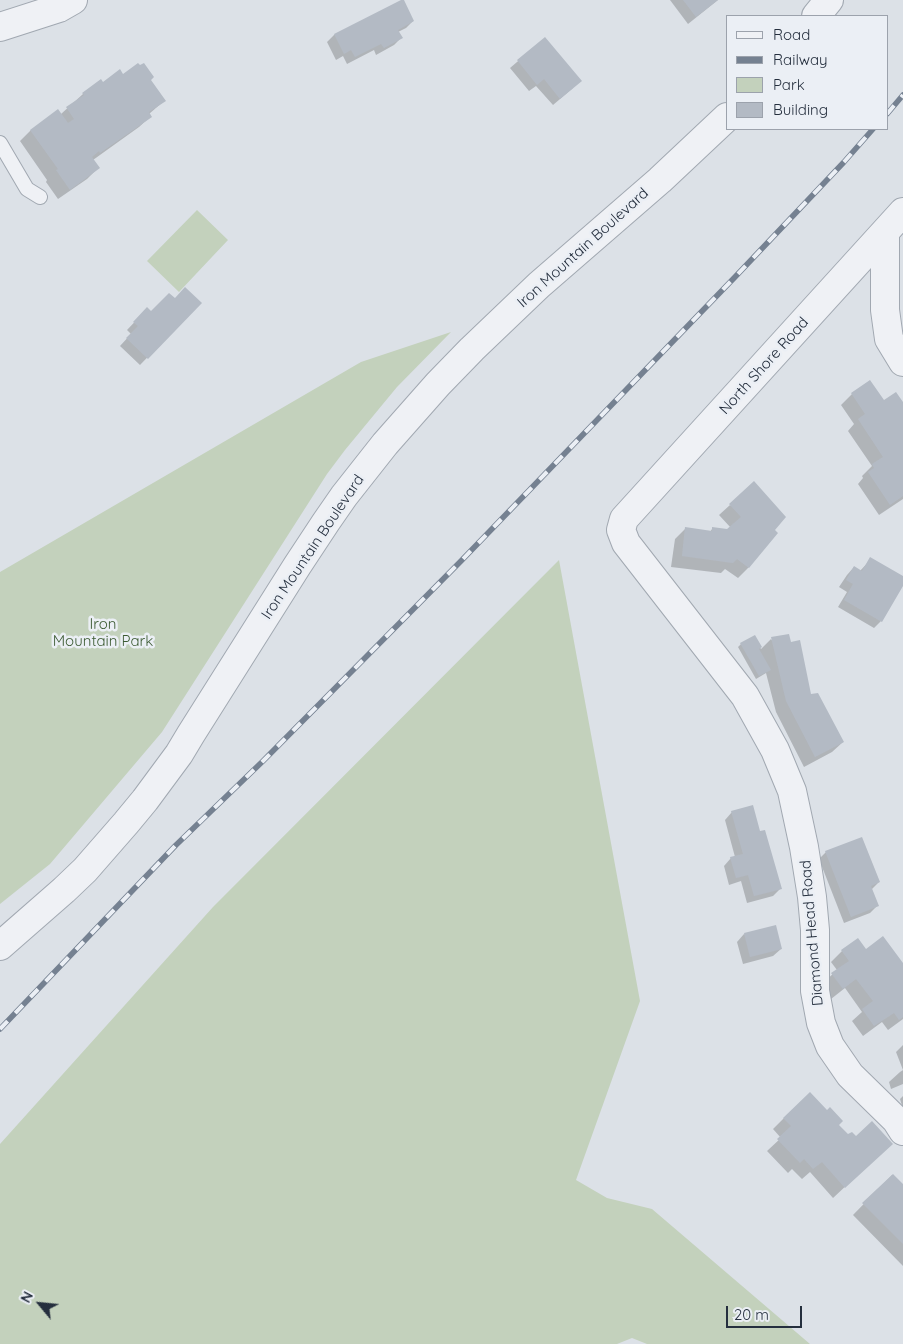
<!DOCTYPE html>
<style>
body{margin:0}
#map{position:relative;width:903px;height:1344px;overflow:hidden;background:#dce1e7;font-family:Quicksand,sans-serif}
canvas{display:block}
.legend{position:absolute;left:726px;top:15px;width:162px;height:115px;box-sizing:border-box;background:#ebeff5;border:1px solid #9ca2ac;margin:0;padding:6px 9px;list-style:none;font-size:15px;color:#252f3e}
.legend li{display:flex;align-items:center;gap:10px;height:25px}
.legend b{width:25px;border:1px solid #9ca2ac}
.north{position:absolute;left:15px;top:1279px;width:50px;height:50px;-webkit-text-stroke:4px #ebeff5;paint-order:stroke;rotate:298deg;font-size:14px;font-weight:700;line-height:20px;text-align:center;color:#252f3e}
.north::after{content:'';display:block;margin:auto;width:18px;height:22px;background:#252f3e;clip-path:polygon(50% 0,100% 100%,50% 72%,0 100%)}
.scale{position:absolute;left:726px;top:1306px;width:76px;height:22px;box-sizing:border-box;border:2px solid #252f3e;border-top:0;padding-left:6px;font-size:15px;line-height:18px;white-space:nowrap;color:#252f3e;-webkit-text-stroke:4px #ebeff5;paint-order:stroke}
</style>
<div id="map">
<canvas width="903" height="1344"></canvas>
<ul class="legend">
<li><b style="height:6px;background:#eff1f5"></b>Road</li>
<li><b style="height:6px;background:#758191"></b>Railway</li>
<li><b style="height:14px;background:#c3d1bc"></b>Park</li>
<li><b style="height:14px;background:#b3bac4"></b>Building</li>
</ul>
<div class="north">N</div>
<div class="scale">20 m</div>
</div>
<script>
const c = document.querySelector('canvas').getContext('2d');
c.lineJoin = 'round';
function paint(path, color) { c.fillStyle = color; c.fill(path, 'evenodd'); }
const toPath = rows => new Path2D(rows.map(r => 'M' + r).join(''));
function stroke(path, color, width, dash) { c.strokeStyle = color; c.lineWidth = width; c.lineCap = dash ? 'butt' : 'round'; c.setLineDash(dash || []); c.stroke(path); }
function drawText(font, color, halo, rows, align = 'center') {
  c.font = font + ' Quicksand,sans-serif'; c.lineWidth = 5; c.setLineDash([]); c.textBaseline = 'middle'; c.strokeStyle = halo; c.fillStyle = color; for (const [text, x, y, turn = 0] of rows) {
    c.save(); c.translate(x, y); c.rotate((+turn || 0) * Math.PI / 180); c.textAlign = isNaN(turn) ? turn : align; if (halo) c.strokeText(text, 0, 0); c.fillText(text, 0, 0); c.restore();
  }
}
const green = toPath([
 [197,210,228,240,179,292,147,261],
 [451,332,397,387,345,450,327,474,162,732,50,864,0,904,0,572,361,362],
 [559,560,640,1001,576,1180,607,1198,652,1209,810,1344,647,1344,632,1338,617,1344,0,1344,0,1144,213,907]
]);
const shadow = toPath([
 [670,0,718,0,688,24],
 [402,1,413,21,406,28,398,32,401,38,394,45,376,55,374,50,347,64,343,56,336,60,327,42,334,35],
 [545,38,573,88,553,105,536,86,529,91,510,68],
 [122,76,150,80,164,101,149,114,150,117,139,127,93,160,98,168,87,179,58,199,46,182,47,180,20,141,31,130,61,114,83,94,101,81,102,83],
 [200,303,140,365,120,346,131,334,127,330,147,309,151,313],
 [852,394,883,402,903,405,903,499,879,515,858,484,863,478,862,476,872,466,848,431,854,424,841,405],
 [730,505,774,530,776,533,748,568,738,578,725,569,721,573,671,567,675,539,686,528,710,532,712,529,728,530,731,528,719,515],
 [871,559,903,578,903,584,881,621,874,628,838,607,847,592,839,587,847,575,854,567,860,571],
 [755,637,761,649,771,639,843,742,832,752,804,767,776,712,766,673,756,679,738,647,741,644],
 [732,812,780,889,773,896,747,903,741,881,729,885,724,866,731,858,735,857,725,820],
 [826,852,879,882,871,890,877,906,870,913,844,923,819,859],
 [744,934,781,949,773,956,743,964,737,942],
 [857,940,866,950,903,965,903,1019,888,1030,882,1022,863,1036,852,1021,862,1012,845,988,831,999,821,985,837,970,831,962,842,951],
 [903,1045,903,1084,891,1089,889,1082,900,1072,903,1070,896,1052],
 [903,1096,903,1109,900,1099],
 [784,1118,838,1125,848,1136,880,1154,833,1198,810,1172,802,1179,792,1169,788,1173,767,1151,781,1138,773,1129],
 [892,1175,903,1186,903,1266,853,1215]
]);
const building = toPath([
 [401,0,404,0,414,21,398,30,403,38,384,48,381,44,355,57,351,50,344,54,334,34],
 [683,0,718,0,696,17],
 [545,37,582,81,560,99,544,79,537,85,517,60],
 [138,63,140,65,144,63,154,77,151,80,166,101,149,112,152,117,100,153,99,151,92,157,100,168,70,190,56,170,58,169,30,130,58,109,68,123,74,119,66,107,84,95,82,93,101,79,103,82,120,69,123,74],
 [185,287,202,303,148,359,126,338,138,326,133,322,147,307,151,311,169,293,175,298],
 [870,380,884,400,896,392,903,402,903,496,890,505,868,472,874,468,872,464,883,457,858,419,865,414,851,393],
 [754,481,786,517,775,530,778,533,749,568,737,559,733,563,682,556,685,527,712,531,712,527,727,529,741,517,729,504],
 [870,557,903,576,903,586,882,622,844,600,853,584,846,580,854,566,862,571],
 [789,634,791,642,800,640,811,694,818,693,844,742,815,757,786,701,771,637],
 [755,635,762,647,759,649,771,670,759,676,740,643],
 [753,805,760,831,765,830,782,889,754,896,748,875,736,878,730,857,743,854,731,811],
 [862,837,880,882,871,886,879,906,851,917,825,851],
 [776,925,782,949,750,957,744,933],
 [883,936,903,963,903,1017,899,1020,894,1013,874,1026,862,1009,873,1001,856,979,843,989,831,973,849,961,841,950,858,938,866,949],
 [810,1092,827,1110,830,1107,843,1121,839,1125,848,1134,852,1132,856,1136,872,1121,893,1144,845,1188,822,1162,813,1169,804,1159,800,1163,777,1139,791,1126,783,1118],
 [893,1174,903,1184,903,1244,862,1203]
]);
const service = toPath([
 [0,143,27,189,40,197]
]);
const minor = toPath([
 [0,27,59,8,73,0],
 [903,212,624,519,621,530,626,543,745,696,775,750,792,791,804,847,812,897,815,930,815,991,821,1023,830,1046,850,1075,896,1120,903,1131],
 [885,232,885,310,889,339,903,362]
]);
const tertiary = toPath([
 [816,16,829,0],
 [0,946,64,890,85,870,126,823,145,800,179,754,191,734,297,566,326,522,344,496,385,444,438,384,472,349,539,285,660,180,727,117]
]);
const rail = toPath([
 [887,114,903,95],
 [0,1029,176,845,263,761,461,561,735,277,844,162,873,129]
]);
const streetNames = [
 ["Iron Mountain Boulevard",583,248,-42],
 ["North Shore Road",764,366,-48],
 ["Iron Mountain Boulevard",313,547,-56],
 ["Diamond Head Road",812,933,-95]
];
const parkNames = [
 ["Iron",103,624],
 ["Mountain Park",103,641]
];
paint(green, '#c3d1bc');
paint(shadow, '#0003');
paint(building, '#b3bac4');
stroke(service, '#a1a8b1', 16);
stroke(minor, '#a1a8b1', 30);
stroke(tertiary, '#a1a8b1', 30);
stroke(service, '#eff1f5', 14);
stroke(minor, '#eff1f5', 28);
stroke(tertiary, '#eff1f5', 28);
stroke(rail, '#758191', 5.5);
stroke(rail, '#ebeff5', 4, [11]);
drawText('15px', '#252f3e', '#ebeff5', streetNames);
drawText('15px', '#3b5a32', '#ebeff5', parkNames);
</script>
